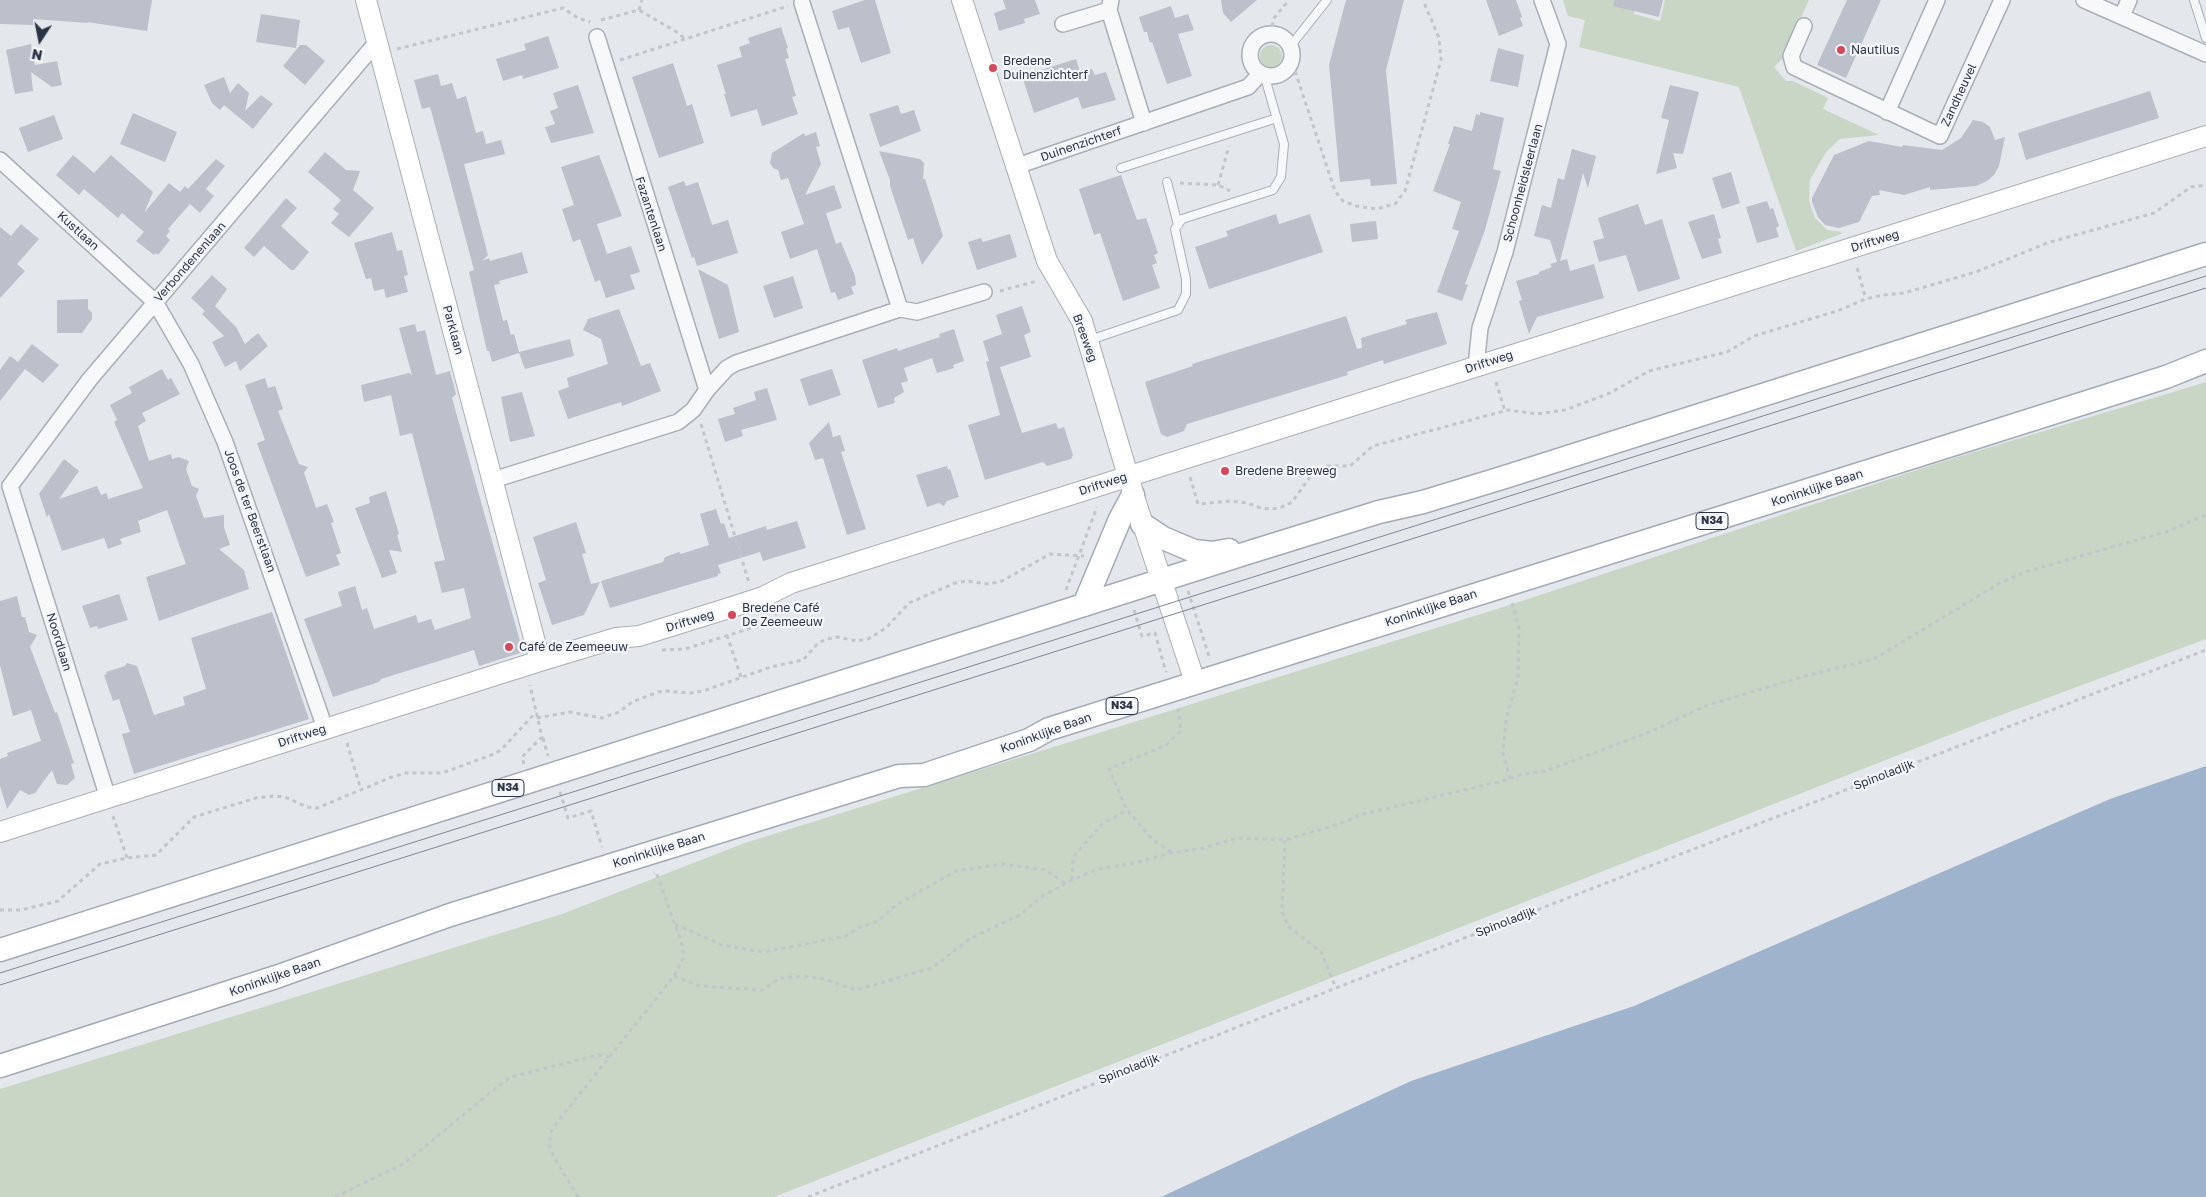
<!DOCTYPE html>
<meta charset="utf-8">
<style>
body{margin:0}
#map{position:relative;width:2206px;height:1197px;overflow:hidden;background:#e4e7ec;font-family:"Golos Text",sans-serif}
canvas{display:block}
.north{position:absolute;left:15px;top:15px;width:50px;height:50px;-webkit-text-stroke:4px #f4f6f9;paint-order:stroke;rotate:191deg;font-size:14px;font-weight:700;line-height:20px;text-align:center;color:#2b3445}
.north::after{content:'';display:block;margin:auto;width:18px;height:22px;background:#2b3445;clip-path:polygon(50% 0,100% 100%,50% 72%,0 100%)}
</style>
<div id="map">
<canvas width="2206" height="1197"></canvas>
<div class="north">N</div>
</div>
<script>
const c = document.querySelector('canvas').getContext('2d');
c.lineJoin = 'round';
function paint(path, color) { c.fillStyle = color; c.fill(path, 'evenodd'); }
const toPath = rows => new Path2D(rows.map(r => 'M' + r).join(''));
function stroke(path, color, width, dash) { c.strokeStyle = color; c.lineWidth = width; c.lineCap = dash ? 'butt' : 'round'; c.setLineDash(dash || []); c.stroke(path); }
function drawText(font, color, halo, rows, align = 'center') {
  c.font = font + ' "Golos Text",sans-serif'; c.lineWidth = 4.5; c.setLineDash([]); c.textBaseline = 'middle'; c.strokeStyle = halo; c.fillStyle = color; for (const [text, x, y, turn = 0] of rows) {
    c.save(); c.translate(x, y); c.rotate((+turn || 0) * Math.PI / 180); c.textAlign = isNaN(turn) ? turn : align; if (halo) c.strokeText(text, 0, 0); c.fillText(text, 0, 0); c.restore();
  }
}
const green = toPath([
 [1563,0,1637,0,1634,14,1660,21,1665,0,1809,0,1782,59,1774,67,1786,81,1793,81,1828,98,1823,109,1879,135,1840,139,1826,152,1810,180,1809,200,1815,218,1827,230,1841,232,1841,234,1796,251,1739,87,1579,47,1585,20,1568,16],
 '1260 56a11 11 0 1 1 22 0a11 11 0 1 1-22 0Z',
 [2206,382,2206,639,1985,721,774,1197,0,1197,0,1089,562,914,745,843,1513,604,1938,463]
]);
const water = toPath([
 [2206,766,2206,1197,1161,1197,1411,1081,1634,1006,2110,799]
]);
const building = toPath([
 [0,0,152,0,147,31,87,22,88,23,33,19,33,25,0,24],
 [865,0,875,0,891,53,861,63,849,27,838,30,832,11],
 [1003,0,1035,0,1040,14,1024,19,1025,23,999,31,994,13,1006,9],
 [1221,0,1257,0,1231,22,1223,13],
 [1346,0,1404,0,1386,70,1397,184,1371,186,1370,179,1340,182,1329,65],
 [1486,0,1516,0,1522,17,1520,18,1523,26,1499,36],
 [1614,0,1663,0,1659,17,1613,6],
 [1847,0,1881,0,1846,78,1817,65],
 [1171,6,1175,18,1188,14,1194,30,1178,34,1192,76,1167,84,1152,42,1150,43,1147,32,1144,32,1139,17],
 [261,14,300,20,296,48,256,42],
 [781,27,788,48,786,49,789,58,785,59,796,96,792,97,798,114,762,126,757,109,731,117,724,94,726,94,717,65,742,57,739,47,750,43,748,38],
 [548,36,559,68,523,79,522,75,503,81,496,59,526,50,524,44],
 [31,44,35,65,57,61,62,85,52,87,31,72,33,91,15,94,6,50],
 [300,45,306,45,325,61,305,85,283,66],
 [1498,48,1524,55,1518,87,1490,81],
 [1076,59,1080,72,1092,69,1095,75,1106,72,1116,100,1082,109,1078,97,1034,113,1022,76],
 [673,63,687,106,692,104,704,143,659,158,632,77],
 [438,74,441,86,452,83,457,99,466,96,476,133,483,131,486,144,501,140,505,154,464,164,488,255,482,261,489,258,490,261,522,252,528,273,499,281,500,284,494,285,503,321,507,320,511,335,514,334,519,352,570,339,574,356,525,369,519,353,492,362,489,351,487,351,469,272,474,270,445,161,430,107,422,109,414,80],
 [224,77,230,93,238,83,249,93,245,111,261,95,273,104,253,129,224,105,220,110,212,103,204,85],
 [578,85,594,133,551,143,545,127,555,124,550,111,558,108,553,93],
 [1670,85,1699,92,1683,154,1673,153,1677,168,1656,174,1669,120,1661,118],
 [2150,91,2159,118,2026,160,2018,133],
 [898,105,901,114,914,110,921,131,880,147,869,114],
 [1480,112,1504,118,1493,169,1501,171,1485,230,1465,284,1468,285,1462,301,1437,292,1459,231,1452,229,1461,202,1433,191,1450,144,1448,144,1454,126,1472,131,1476,114,1480,115],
 [133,113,177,132,165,162,120,144],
 [54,115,63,139,28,152,19,128],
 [1973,120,1983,122,1990,127,1995,140,2005,137,1999,166,1994,175,1987,181,1976,186,1930,190,1930,187,1904,195,1879,190,1880,195,1872,196,1859,222,1839,228,1825,225,1818,217,1812,202,1812,198,1834,155,1869,141,1902,147,1903,145,1942,150,1961,138],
 [816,132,820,146,816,147,821,164,805,195,834,185,842,208,826,213,836,244,841,242,855,276,856,285,851,287,854,294,838,300,835,292,831,293,817,249,790,259,781,232,804,224,788,178,781,180,778,170,773,168,770,163,772,153,804,133,805,136],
 [1572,149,1596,156,1588,188,1583,173,1560,261,1567,259,1570,271,1594,264,1604,298,1537,317,1529,334,1519,301,1522,300,1516,281,1539,274,1539,272,1552,267,1550,264,1557,262,1550,240,1534,236,1542,205,1551,208,1558,178,1564,180],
 [879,151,920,159,924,163,923,179,925,179,943,236,922,265,913,238,908,240,890,186,890,180],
 [325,152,346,170,360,171,353,190,374,208,349,237,331,223,339,214,333,209,341,200,308,172],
 [73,155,94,173,111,155,153,192,144,213,169,183,180,192,185,186,188,189,216,159,225,166,206,189,214,196,200,213,190,204,168,229,170,231,166,236,170,240,158,255,156,253,154,255,136,241,144,232,122,213,118,218,84,189,79,195,56,175],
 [599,155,622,216,597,224,607,254,631,246,640,272,630,275,635,289,606,298,600,280,595,282,580,239,573,242,562,209,574,205,561,167],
 [1731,172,1740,203,1722,209,1712,178],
 [1121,175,1137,220,1146,218,1158,253,1154,255,1157,263,1152,265,1160,288,1123,301,1100,233,1094,235,1079,189],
 [684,181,686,186,698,182,712,225,728,220,738,253,697,266,694,257,692,258,668,187],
 [286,198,297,208,281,226,309,252,294,270,291,270,264,246,254,257,244,248],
 [1767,201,1770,209,1773,208,1779,226,1776,228,1779,237,1757,243,1746,207],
 [1638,204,1645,225,1662,219,1680,279,1638,292,1626,255,1599,262,1593,241,1604,238,1598,218],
 [1276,214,1279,224,1310,214,1323,252,1209,289,1195,247,1228,236,1226,231],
 [1714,214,1721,238,1718,239,1722,253,1702,259,1688,222],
 [1376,221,1378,239,1352,242,1350,224],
 [21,224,39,239,17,264,25,271,0,298,0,227,11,236],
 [392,232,397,251,402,250,408,275,404,276,408,292,386,298,384,289,374,291,371,278,366,279,354,243],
 [1010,234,1017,257,977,270,968,242,981,238,983,242],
 [698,269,728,285,739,332,719,339],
 [212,275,227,289,215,306,236,327,245,344,258,333,268,346,240,371,236,361,225,367,212,342,224,336,202,314,205,311,191,298],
 [793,276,803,308,774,318,763,286],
 [88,299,88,309,92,313,92,319,82,333,57,333,57,300],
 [1022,306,1031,332,1024,335,1031,357,1000,367,1022,433,1056,423,1058,429,1064,427,1073,455,1071,459,1047,466,1043,462,985,480,968,425,1000,415,986,362,989,361,983,341,1002,334,996,315],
 [619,309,641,366,650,363,661,391,622,406,621,402,568,419,558,391,569,387,567,378,608,364,601,339,583,330,588,319],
 [1437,312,1447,344,1384,364,1383,360,1347,372,1348,375,1187,424,1184,431,1167,437,1161,434,1145,382,1193,366,1192,364,1346,316,1357,349,1362,348,1361,338,1407,324,1405,320],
 [415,324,417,332,425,330,436,375,450,371,456,394,452,398,523,652,479,666,474,650,381,679,379,682,333,697,304,619,342,606,338,592,355,586,362,610,367,608,374,629,416,615,418,623,431,619,435,630,471,618,464,588,442,593,434,562,445,560,412,433,400,436,391,395,364,402,361,385,409,373,412,375,399,328],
 [954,329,964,361,953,365,954,368,937,373,932,358,904,368,908,381,901,383,904,392,894,398,895,403,878,408,862,360,897,348,898,351,940,337,939,334],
 [32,344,59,365,43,383,25,369,0,401,0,370,10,356,18,362],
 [162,369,168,380,171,378,180,394,142,413,146,421,138,426,149,461,171,454,172,459,179,457,189,461,186,469,192,486,199,489,196,496,204,518,224,515,224,527,230,545,219,549,244,570,249,589,159,621,146,577,186,564,167,510,138,521,141,532,120,539,122,544,108,549,104,538,62,551,49,514,47,517,39,494,64,459,79,471,59,499,97,486,101,495,107,493,108,499,143,488,114,422,117,420,110,405,132,393,129,387],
 [832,369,841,395,809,406,800,379],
 [265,378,268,388,275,386,283,409,278,411,299,464,308,467,304,473,316,508,327,504,334,522,331,523,341,553,336,555,340,565,306,577,257,443,265,440,245,385],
 [767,388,777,420,741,430,743,436,725,442,718,419,735,414,733,408,756,400,754,392],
 [522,392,535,436,510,442,501,397],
 [829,422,833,437,840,435,845,451,841,452,866,529,847,535,823,458,815,460,809,443],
 [947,466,948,470,950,469,959,497,947,501,944,506,939,503,927,507,916,475],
 [386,491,399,534,397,535,402,552,389,550,397,573,382,578,355,508,370,503,369,497],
 [716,509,721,524,724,523,729,538,766,526,767,530,797,521,806,548,763,561,760,552,718,565,721,573,718,574,718,576,610,608,601,581,663,562,665,557,679,552,681,554,709,545,700,514],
 [576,522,586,553,582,554,591,584,600,582,584,615,552,625,538,583,546,580,533,537],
 [119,594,128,620,98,629,97,626,90,628,82,606],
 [17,596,22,617,25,617,29,632,37,635,30,647,55,713,57,712,74,763,71,764,75,778,67,785,57,784,52,770,35,793,29,795,20,790,7,809,0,786,0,759,8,756,7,753,41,741,31,710,13,716,0,665,0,601],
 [272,612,309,719,134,774,122,734,130,732,119,699,113,701,104,675,107,674,106,672,125,666,127,663,137,666,154,715,185,705,183,697,206,689,191,638]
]);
const path = toPath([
 [639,10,642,0],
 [601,20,639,10,680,34,685,40],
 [1270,34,1274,18,1289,0],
 [397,49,563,8,578,18,590,22],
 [620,60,788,6],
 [1288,68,1295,71,1335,191,1343,201,1356,206,1376,209,1395,204,1405,191,1441,60,1439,38,1423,0],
 [1180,183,1218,185,1230,191],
 [1218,185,1229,146],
 [1857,268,1866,299],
 [1000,291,1037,281],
 [1496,382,1505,411],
 [701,424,749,583],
 [1190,477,1198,504,1230,501,1247,503,1261,508,1272,509,1282,507,1292,502,1313,473,1325,466,1350,466,1373,446,1508,410,1537,414,1565,410,1610,393,1649,371,1727,352,1754,336,1837,311,1866,299,1883,295,1904,293,1976,272,2047,243,2154,213,2191,187,2206,185],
 [1066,590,1097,507],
 [1188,591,1210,659],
 [1134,610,1142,636,1155,633,1166,672],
 [727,635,741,677],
 [662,650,685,649,764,624,776,614],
 [537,718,570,712,602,718,619,712,632,702,658,692,665,691,691,693,703,691,771,667,803,660,818,643,827,639,837,637,857,641,868,639,886,628,909,603,955,583,966,581,989,584,1002,581,1050,554,1084,556],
 [543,738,548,756],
 [347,743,361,790],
 [524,764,522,757,542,737,530,685],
 [1510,779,1503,753,1506,720,1518,677,1519,628,1512,603],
 [560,792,568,818,591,811,602,847],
 [113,816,127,858],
 [1285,840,1282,912,1289,927,1321,952,1336,988],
 [1171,852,1152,839,1127,810,1109,769,1166,745,1181,731,1178,709],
 [1072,880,1073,857,1102,824,1127,810],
 [0,910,21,910,58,901,100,864,127,858,156,855,194,817,256,798,274,796,285,797,307,807,317,808,392,777,406,773,442,773,494,754,501,750,536,712],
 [675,924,722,945,763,952,846,936,858,928,878,921,896,905,956,871,1002,864,1046,870,1066,884],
 [674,976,700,986,762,990,780,978,805,976,824,979,856,990,932,968,971,938,1020,915,1041,897,1072,880,1099,869,1134,863,1171,853,1204,848,1236,838,1285,840,1345,822,1359,815,1510,779,1522,774,1546,771,1652,731,1705,706,1805,676,1874,659,2000,583,2025,572,2165,532,2206,515],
 [335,1197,405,1163,492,1091,511,1077,598,1055,609,1057],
 [578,1197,553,1155,549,1145,551,1132,559,1120,674,976,683,959,683,947,656,872,654,873],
 [808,1197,1336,988,2206,650]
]);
const lane = toPath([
 [2194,0,2206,38],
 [1289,48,1327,0],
 [1121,168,1277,118],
 [1167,182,1178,225],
 [1090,340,1178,310,1186,294,1186,279,1175,229,1182,219,1273,190,1281,177,1284,144,1264,74]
]);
const street = toPath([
 [1111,0,1109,10,1144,123],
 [2084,0,2206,54],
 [2122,16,2129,0],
 [1063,24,1109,10],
 [1804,26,1791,56,1794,67,1940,136,2002,0],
 '1250 55a21 21 0 1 1 42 0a21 21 0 1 1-42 0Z',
 [1887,112,1937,0],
 [0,160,155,302,191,364,225,442,325,728],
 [1017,166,1248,87,1260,74],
 [900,309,917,312,984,292],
 [1476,366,1480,328,1505,252,1558,44,1542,0],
 [707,390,727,368,736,363,900,309,802,3],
 [493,480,678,422,693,410,707,390,597,37],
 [10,486,90,379,376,43],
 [10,486,108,798]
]);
const secondary = toPath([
 [366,0,540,661],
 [962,0,1047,261,1082,321,1136,503,1195,682],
 [0,832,540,661,616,638,639,636,729,608,763,597,791,583,2206,136]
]);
const primary = toPath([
 [1142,524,1163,538,1194,551,1212,553,1229,550],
 [1084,605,1120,519,1133,495],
 [0,950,1247,553,1379,512,1423,502,1505,477,2206,254],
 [0,1066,276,977,450,915,899,776,924,775,1029,740,1049,729,1980,436,2166,377,2206,361]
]);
const tram = toPath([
 [0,973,2206,276],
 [0,985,2206,288]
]);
const markers = [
 [1841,50,5,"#d1495b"],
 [993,68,5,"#d1495b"],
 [1225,471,5,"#d1495b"],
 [732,615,5,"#d1495b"],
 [509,647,5,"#d1495b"]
];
const shields = [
 [1712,521,32],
 [1122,706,32],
 [508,788,32]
];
const shieldNames = [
 ["N34",1712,521],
 ["N34",1122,706],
 ["N34",508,788]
];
const poiNames = [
 ["Nautilus",1851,50],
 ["Bredene",1003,61],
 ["Duinenzichterf",1003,75],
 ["Bredene Breeweg",1235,471],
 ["Bredene Café",742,608],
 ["De Zeemeeuw",742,622],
 ["Café de Zeemeeuw",519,647]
];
const streetNames = [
 ["Zandheuvel",1959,95,-65],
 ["Duinenzichterf",1081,144,-19],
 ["Schoonheidsleerlaan",1523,183,-75],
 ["Fazantenlaan",651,214,72],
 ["Kustlaan",78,231,42],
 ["Driftweg",1875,241,-17],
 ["Verbondenenlaan",190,262,-49],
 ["Parklaan",453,330,75],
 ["Breeweg",1085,338,70],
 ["Driftweg",1489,362,-18],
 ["Driftweg",1103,484,-18],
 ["Koninklijke Baan",1817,488,-18],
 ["Joos de ter Beerstlaan",250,511,70],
 ["Koninklijke Baan",1431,608,-18],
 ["Driftweg",690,621,-17],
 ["Noordlaan",59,642,73],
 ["Koninklijke Baan",1046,733,-20],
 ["Driftweg",302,736,-18],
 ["Spinoladijk",1884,775,-21],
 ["Koninklijke Baan",659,850,-17],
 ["Spinoladijk",1506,922,-21],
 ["Koninklijke Baan",275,977,-19],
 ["Spinoladijk",1129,1069,-21]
];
paint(green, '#c9d6c5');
paint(water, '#9fb4cc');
paint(building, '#bbc0ca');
stroke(lane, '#a9aeb7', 10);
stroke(street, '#a9aeb7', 18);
stroke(secondary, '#a9aeb7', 22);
stroke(primary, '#a3abb8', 25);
stroke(path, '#c2c5cb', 3, [4, 4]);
stroke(lane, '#f7f8fa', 8);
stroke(street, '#f7f8fa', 15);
stroke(secondary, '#fff', 20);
stroke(primary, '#fff', 22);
stroke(tram, '#7d8696', 1);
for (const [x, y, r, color] of markers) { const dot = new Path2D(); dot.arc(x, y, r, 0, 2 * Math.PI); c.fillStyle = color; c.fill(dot); stroke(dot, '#f4f6f9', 2); }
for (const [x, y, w] of shields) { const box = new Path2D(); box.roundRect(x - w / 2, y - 8.5, w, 17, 4); c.fillStyle = '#f4f6f9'; c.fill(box); stroke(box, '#2b3445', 1); }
drawText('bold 11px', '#2b3445', null, shieldNames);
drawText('12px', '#2b3445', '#f4f6f9', poiNames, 'left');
drawText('12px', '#2b3445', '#f4f6f9', streetNames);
</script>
